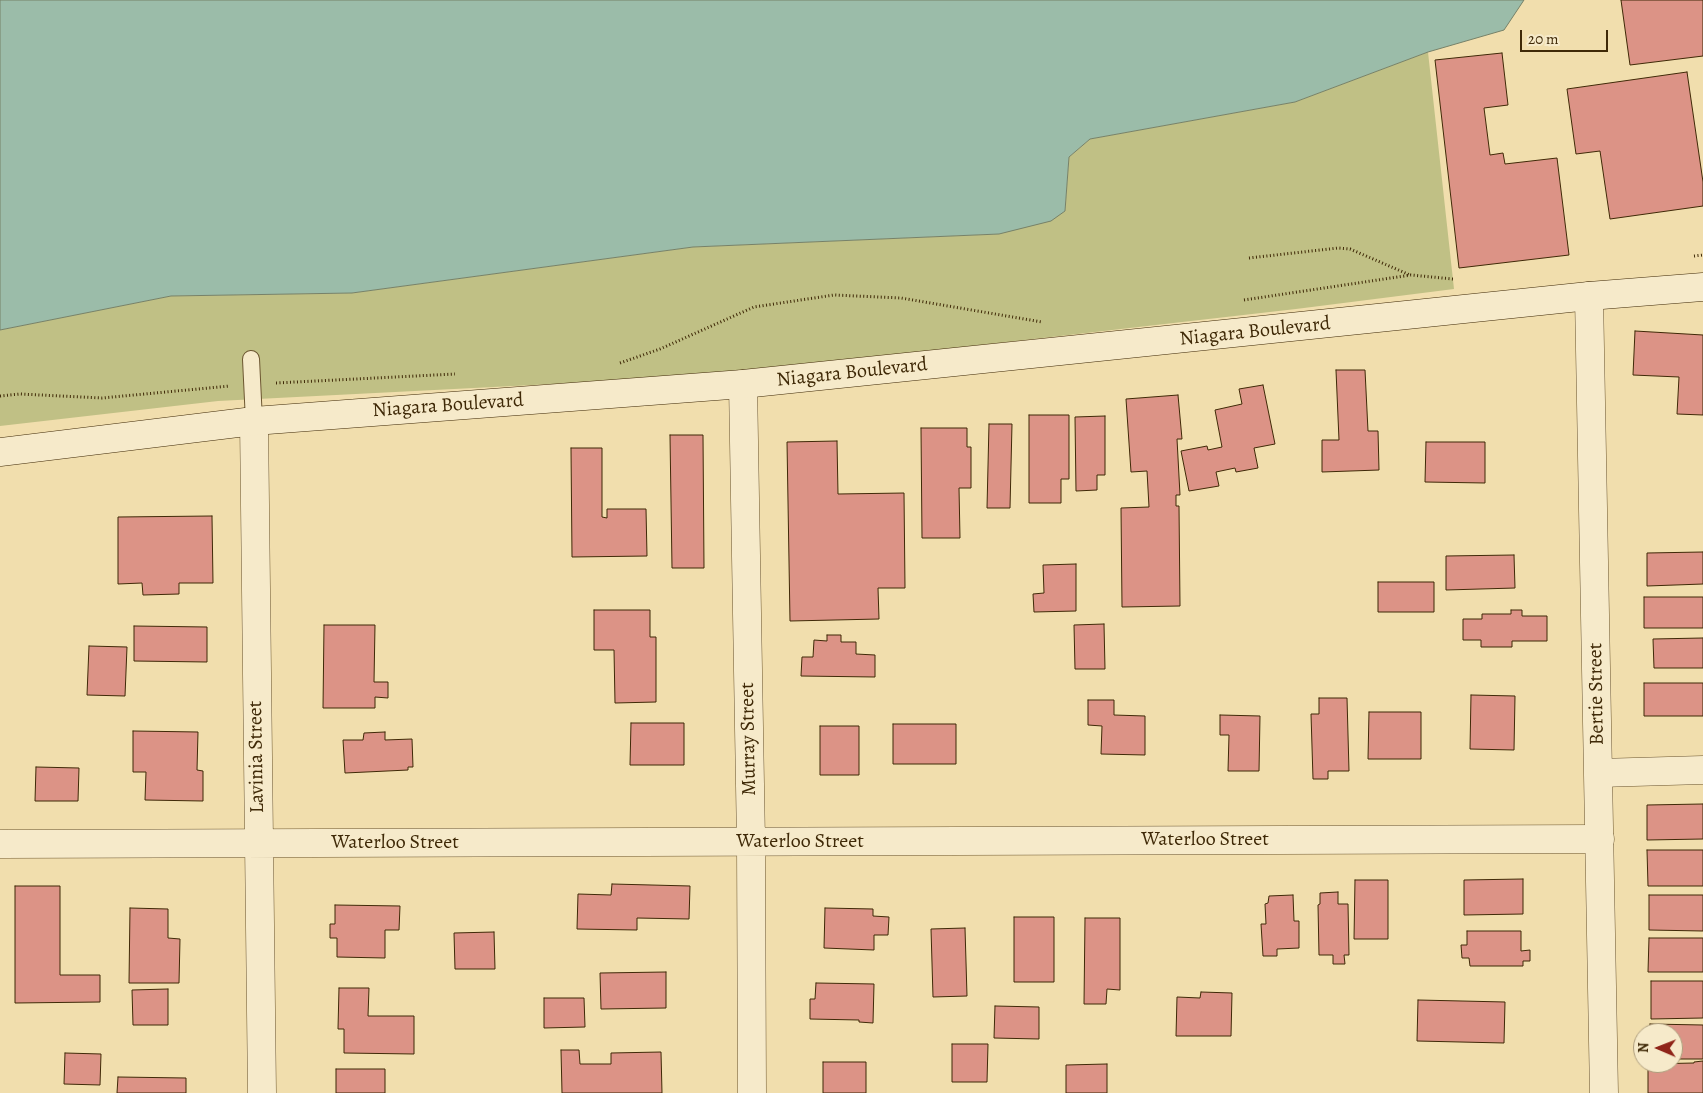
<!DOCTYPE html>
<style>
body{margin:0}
#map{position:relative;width:1703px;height:1093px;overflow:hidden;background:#f1dead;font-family:Alegreya,serif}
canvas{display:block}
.north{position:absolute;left:1633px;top:1023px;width:50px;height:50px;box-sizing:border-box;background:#f6eaca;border:1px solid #ad9d7c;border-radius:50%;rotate:271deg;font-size:14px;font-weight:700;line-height:20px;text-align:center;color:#3f2907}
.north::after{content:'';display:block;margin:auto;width:18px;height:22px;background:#8f2418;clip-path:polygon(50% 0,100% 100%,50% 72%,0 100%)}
.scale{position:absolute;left:1520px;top:30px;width:88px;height:22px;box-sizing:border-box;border:2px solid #3f2907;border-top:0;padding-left:6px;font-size:15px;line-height:18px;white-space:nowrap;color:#3f2907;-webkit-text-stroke:4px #f6eaca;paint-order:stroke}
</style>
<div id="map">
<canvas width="1703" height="1093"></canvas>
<div class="north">N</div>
<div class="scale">20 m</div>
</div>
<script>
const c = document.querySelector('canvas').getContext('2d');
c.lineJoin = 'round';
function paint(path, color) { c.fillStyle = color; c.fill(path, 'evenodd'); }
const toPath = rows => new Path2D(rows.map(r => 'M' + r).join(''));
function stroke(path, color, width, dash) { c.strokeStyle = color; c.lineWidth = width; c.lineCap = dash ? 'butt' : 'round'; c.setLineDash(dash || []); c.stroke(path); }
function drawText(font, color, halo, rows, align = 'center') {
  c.font = font + ' Alegreya,serif'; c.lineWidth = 4; c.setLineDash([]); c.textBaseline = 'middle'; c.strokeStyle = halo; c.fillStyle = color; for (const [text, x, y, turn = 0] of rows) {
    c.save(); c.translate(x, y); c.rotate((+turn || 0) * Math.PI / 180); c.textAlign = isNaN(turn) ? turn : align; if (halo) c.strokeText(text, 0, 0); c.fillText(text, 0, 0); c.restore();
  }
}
const green = toPath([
 [1428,52,1454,289,1296,309,710,376,218,401,0,426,0,330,171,296,352,293,693,247,999,234,1065,211,1069,157,1090,139,1295,102]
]);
const water = toPath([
 [0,0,1524,0,1504,30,1428,52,1295,102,1090,139,1069,157,1065,211,1051,221,999,234,693,247,352,293,171,296,0,330,0,0]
]);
const building = toPath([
 [1621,0,1703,0,1703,56,1630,65,1621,0],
 [1502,53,1508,105,1484,108,1490,155,1503,153,1505,164,1557,158,1569,255,1459,268,1435,60,1502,53],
 [1687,72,1703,182,1703,206,1610,219,1600,151,1576,154,1567,89,1687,72],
 [1635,331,1703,335,1703,415,1677,414,1679,377,1633,375,1635,331],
 [1336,370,1365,370,1368,431,1378,431,1379,470,1322,472,1322,440,1339,440,1336,370],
 [1263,385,1275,444,1254,448,1258,468,1236,472,1235,468,1216,472,1219,486,1189,491,1181,451,1207,446,1208,450,1222,447,1215,410,1242,404,1239,389,1263,385],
 [1178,395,1182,439,1177,439,1180,495,1176,495,1176,506,1179,506,1180,606,1122,607,1121,508,1149,507,1147,471,1131,472,1126,399,1178,395],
 [1029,415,1069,415,1069,479,1061,479,1061,503,1029,503,1029,415],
 [1105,416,1105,475,1097,475,1097,490,1076,491,1075,417,1105,416],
 [989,424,1012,424,1010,508,987,508,989,424],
 [921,428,967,428,967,447,971,447,971,488,959,488,960,538,922,538,921,428],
 [670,435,703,435,704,568,672,568,670,435],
 [837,441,838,494,904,493,905,588,878,588,879,619,790,621,787,442,837,441],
 [1426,442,1485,442,1485,483,1425,482,1426,442],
 [571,448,602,448,602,517,607,518,607,509,646,509,647,556,572,557,571,448],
 [212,516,213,583,179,583,179,594,143,595,142,583,118,584,118,517,212,516],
 [1703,552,1703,584,1647,586,1647,553,1703,552],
 [1514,555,1515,588,1446,590,1446,556,1514,555],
 [1076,564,1076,611,1034,612,1033,594,1044,593,1043,565,1076,564],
 [1378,582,1434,582,1434,612,1378,612,1378,582],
 [1644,597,1703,597,1703,628,1644,628,1644,597],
 [594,610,650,610,650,637,656,637,656,702,615,703,614,650,594,650,594,610],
 [1511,610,1522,610,1522,616,1547,616,1547,641,1512,641,1512,647,1481,647,1481,640,1463,640,1463,619,1482,619,1482,614,1511,614,1511,610],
 [1104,624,1105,669,1075,669,1074,625,1104,624],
 [324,625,375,625,374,682,388,682,388,698,375,697,375,708,323,708,324,625],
 [134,626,207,627,207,662,134,661,134,626],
 [827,635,841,635,841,642,856,642,856,654,875,655,875,677,801,676,802,657,813,657,814,640,827,641,827,635],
 [1703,638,1703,668,1654,668,1653,639,1703,638],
 [89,646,127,647,125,696,87,695,89,646],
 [1644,683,1703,683,1703,716,1644,716,1644,683],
 [1471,695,1515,696,1514,750,1470,749,1471,695],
 [1319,698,1347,698,1349,771,1328,771,1328,779,1313,779,1311,714,1319,714,1319,698],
 [1088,700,1114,700,1114,715,1145,716,1145,755,1101,754,1102,726,1088,725,1088,700],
 [1369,712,1421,712,1421,759,1368,759,1369,712],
 [1220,715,1260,716,1259,771,1228,771,1229,735,1220,735,1220,715],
 [631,723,684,723,684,765,630,765,631,723],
 [893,724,956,724,956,764,893,764,893,724],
 [820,726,859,726,859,775,820,775,820,726],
 [133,731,198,732,197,770,203,771,203,801,145,800,146,772,133,772,133,731],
 [385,732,385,740,412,739,413,767,408,767,408,770,345,773,343,740,363,740,364,733,385,732],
 [36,767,79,768,78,801,35,801,36,767],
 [1703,804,1703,839,1647,840,1647,805,1703,804],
 [1647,850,1703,850,1703,886,1648,886,1647,850],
 [1523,879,1523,914,1464,915,1464,880,1523,879],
 [1355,880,1388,880,1388,939,1354,939,1355,880],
 [612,884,690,886,689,919,637,918,637,930,577,929,578,894,611,895,612,884],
 [15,886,60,886,60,975,100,975,100,1002,15,1003,15,886],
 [1338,892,1338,904,1348,904,1349,955,1344,955,1345,964,1333,964,1333,955,1319,955,1318,905,1320,904,1320,893,1338,892],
 [1293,895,1294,921,1299,921,1299,948,1277,949,1277,956,1263,956,1261,924,1266,924,1265,904,1268,903,1269,896,1293,895],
 [1649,895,1703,895,1703,931,1649,930,1649,895],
 [335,905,400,906,399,930,385,930,385,958,337,957,337,938,330,938,330,924,335,924,335,905],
 [130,908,168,909,168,938,180,939,179,983,129,983,130,908],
 [825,908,873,909,873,916,889,917,888,935,874,935,874,950,824,948,825,908],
 [1014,917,1054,917,1054,982,1014,982,1014,917],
 [1085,918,1120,918,1120,990,1107,989,1106,1004,1084,1004,1085,918],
 [965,928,967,996,933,997,931,929,965,928],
 [1467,931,1521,931,1521,951,1530,950,1530,961,1523,961,1523,966,1470,966,1469,958,1462,958,1461,945,1467,945,1467,931],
 [494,932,495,969,455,969,454,933,494,932],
 [1649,938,1703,938,1703,972,1648,972,1649,938],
 [666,972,666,1008,601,1009,600,973,666,972],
 [1651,981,1703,981,1703,1018,1651,1019,1651,981],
 [816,983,874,984,873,1023,859,1022,859,1020,810,1019,810,999,815,999,816,983],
 [339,988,369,988,368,1016,414,1016,414,1054,344,1053,344,1029,338,1029,339,988],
 [168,989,168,1025,133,1025,132,990,168,989],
 [1201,992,1232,993,1231,1036,1176,1036,1177,997,1200,998,1201,992],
 [544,998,584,998,585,1027,544,1028,544,998],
 [1418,1000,1505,1002,1504,1043,1417,1041,1418,1000],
 [995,1006,1039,1007,1039,1039,994,1038,995,1006],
 [1650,1024,1703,1025,1703,1059,1673,1059,1673,1033,1650,1033,1650,1024],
 [952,1044,988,1044,987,1082,952,1082,952,1044],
 [561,1050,579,1050,580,1064,611,1064,611,1053,661,1052,662,1093,562,1093,561,1050],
 [65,1053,101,1054,100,1085,64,1084,65,1053],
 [1703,1061,1703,1093,1648,1093,1648,1064,1694,1063,1694,1062,1703,1061],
 [823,1062,866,1062,866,1093,823,1093,823,1062],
 [1107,1064,1107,1093,1066,1093,1066,1065,1107,1064],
 [336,1069,385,1069,385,1093,336,1093,336,1069],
 [118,1077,186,1078,186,1093,117,1093,118,1077]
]);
const path = toPath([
 [1694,256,1703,255],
 [1249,258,1338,248,1350,249,1410,275],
 [1244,300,1411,275,1453,279],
 [620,363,660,349,754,307,834,295,901,298,1042,322],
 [276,383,455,374],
 [0,396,20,394,102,398,230,386]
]);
const service = toPath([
 [251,359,254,421]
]);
const minor = toPath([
 [743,384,751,842,752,1093],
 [254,421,262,1093],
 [1599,773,1703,770],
 [0,844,1600,839]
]);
const tertiary = toPath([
 [1589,296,1604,1093]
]);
const secondary = toPath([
 [0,452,254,421,743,384,1589,296,1703,287]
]);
const streetNames = [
 ["Niagara Boulevard",1255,332,-6],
 ["Niagara Boulevard",852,373,-6],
 ["Niagara Boulevard",448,406,-4],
 ["Bertie Street",1597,694,-91],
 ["Murray Street",749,739,-91],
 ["Lavinia Street",257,757,-91],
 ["Waterloo Street",1205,840],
 ["Waterloo Street",800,842],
 ["Waterloo Street",395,843]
];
paint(green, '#c0c085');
paint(water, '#9bbca9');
stroke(water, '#768168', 1);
paint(building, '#dc9386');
stroke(building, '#3f2907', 1);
stroke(service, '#6c5630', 18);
stroke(minor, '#6c5630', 29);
stroke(tertiary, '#6c5630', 29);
stroke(secondary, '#3f2907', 29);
stroke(path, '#3f2907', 3, [1, 2.5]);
stroke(service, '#f6eaca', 16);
stroke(minor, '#f6eaca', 28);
stroke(tertiary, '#f6eaca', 28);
stroke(secondary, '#f6eaca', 28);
drawText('20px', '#3f2907', '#f6eaca', streetNames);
</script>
